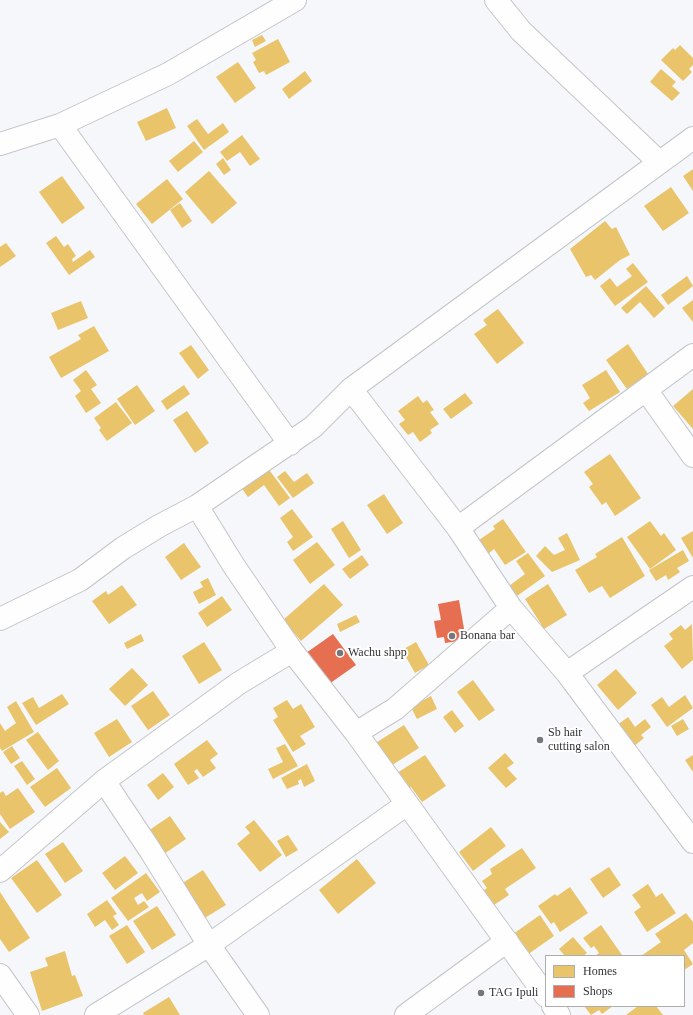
<!DOCTYPE html>
<style>
body{margin:0}
#map{position:relative;width:693px;height:1015px;overflow:hidden;background:#f5f7fb;font-family:"Times New Roman",serif}
canvas{display:block}
.legend{position:absolute;left:545px;top:955px;width:140px;height:52px;box-sizing:border-box;background:#fff;border:1px solid #adadae;margin:0;padding:5px 7px;list-style:none;font-size:12px;color:#313235}
.legend li{display:flex;align-items:center;gap:8px;height:20px}
.legend b{width:20px;border:1px solid #adadae}
</style>
<div id="map">
<canvas width="693" height="1015"></canvas>
<ul class="legend">
<li><b style="height:11px;background:#e9c46a"></b>Homes</li>
<li><b style="height:11px;background:#e76f51"></b>Shops</li>
</ul>
</div>
<script>
const c = document.querySelector('canvas').getContext('2d');
c.lineJoin = 'round';
function paint(path, color) { c.fillStyle = color; c.fill(path, 'evenodd'); }
const toPath = rows => new Path2D(rows.map(r => 'M' + r).join(''));
function stroke(path, color, width, dash) { c.strokeStyle = color; c.lineWidth = width; c.lineCap = dash ? 'butt' : 'round'; c.setLineDash(dash || []); c.stroke(path); }
function drawText(font, color, halo, rows, align = 'center') {
  c.font = font + ' "Times New Roman",serif'; c.lineWidth = 4; c.setLineDash([]); c.textBaseline = 'middle'; c.strokeStyle = halo; c.fillStyle = color; for (const [text, x, y, turn = 0] of rows) {
    c.save(); c.translate(x, y); c.rotate((+turn || 0) * Math.PI / 180); c.textAlign = isNaN(turn) ? turn : align; if (halo) c.strokeText(text, 0, 0); c.fillText(text, 0, 0); c.restore();
  }
}
const homes = toPath([
 [262,35,266,41,255,47,252,40],
 [278,39,290,62,266,75,264,71,259,73,253,62,256,60,252,53],
 [680,45,693,58,693,65,689,69,692,72,683,81,661,60,673,48,675,50],
 [238,62,256,88,235,103,216,77],
 [661,69,676,82,672,86,680,93,672,101,650,82],
 [305,71,312,81,289,99,282,89],
 [167,108,176,128,146,141,137,122],
 [197,119,208,134,223,123,229,132,204,150,187,126],
 [242,135,260,159,250,166,240,152,227,161,220,152],
 [194,141,203,152,178,172,169,161],
 [223,158,231,170,224,175,216,164],
 [693,169,693,191,683,176],
 [209,171,237,203,212,224,185,192],
 [62,176,85,208,62,224,39,192],
 [167,179,183,199,152,224,136,204],
 [671,187,689,213,663,231,644,206],
 [180,203,192,221,182,228,170,210],
 [605,221,612,229,616,227,630,255,620,260,595,280,591,275,586,277,570,249],
 [56,236,64,247,68,244,76,256,72,259,73,262,90,250,95,257,69,275,46,243],
 [6,243,16,256,0,267,0,247],
 [633,263,648,282,615,306,600,286,610,278,617,287,632,276,626,269],
 [687,276,693,286,668,305,661,295],
 [646,286,665,308,654,318,640,302,627,314,621,308],
 [693,300,693,322,682,308],
 [81,301,88,318,58,330,51,313],
 [498,309,524,343,497,364,474,334,487,325,483,320],
 [94,326,109,351,61,378,49,357,81,339,78,335],
 [628,344,648,374,627,389,606,360],
 [191,345,209,370,198,379,179,353],
 [86,370,97,385,91,389,101,403,86,413,75,396,81,391,73,380],
 [606,370,620,392,589,411,583,403,590,398,582,385],
 [137,385,155,411,135,425,117,399],
 [184,385,190,394,167,410,161,401],
 [693,389,693,429,673,406],
 [465,393,473,403,451,419,443,409],
 [418,396,423,403,427,400,434,410,430,412,439,424,430,430,432,433,420,442,413,432,408,435,399,424,405,420,398,411],
 [116,402,132,423,107,441,99,430,101,428,94,418],
 [187,411,209,443,195,453,173,420],
 [610,454,641,498,615,516,606,502,602,505,589,487,593,484,584,472],
 [267,467,290,498,279,506,264,485,248,497,240,486],
 [285,471,294,482,307,473,314,483,293,498,277,477],
 [384,494,403,523,387,534,367,505],
 [292,509,313,537,293,551,287,542,293,537,280,518],
 [503,519,526,552,505,565,494,549,488,554,479,540,495,529,493,526],
 [343,521,361,550,349,558,331,529],
 [650,521,661,536,664,533,676,550,650,569,627,537],
 [693,531,693,558,681,538],
 [567,533,580,560,552,572,536,556,545,546,554,555,565,550,558,538],
 [622,537,645,576,610,598,602,586,589,593,575,570,597,557,595,554],
 [317,542,335,565,310,584,293,560],
 [184,543,201,567,181,580,165,557],
 [683,550,689,561,677,568,680,572,668,580,666,575,656,581,649,570],
 [528,553,545,576,517,596,509,586,525,574,516,561],
 [362,555,369,565,350,579,342,569],
 [208,578,216,595,199,604,193,592,203,587,200,582],
 [324,584,343,605,301,641,283,620],
 [548,584,567,615,544,629,525,599],
 [122,585,137,605,109,624,92,601,106,591,108,595],
 [222,596,232,610,207,627,198,613],
 [356,615,360,622,340,632,337,624],
 [692,624,693,660,682,669,664,646,673,639,669,634,681,625,685,630],
 [141,634,144,641,127,649,124,643],
 [204,642,222,670,199,684,182,656],
 [416,642,429,665,415,673,402,650],
 [132,668,148,685,125,706,109,689],
 [616,669,637,693,618,710,597,685],
 [473,680,495,710,479,721,457,692],
 [153,691,170,715,148,730,131,706],
 [62,694,69,704,36,725,22,703,33,697,39,708],
 [685,695,693,708,667,727,651,705,662,697,669,707],
 [431,696,437,709,417,719,411,707],
 [287,700,293,709,301,704,315,727,300,736,306,744,293,752,273,720,278,717,273,708],
 [16,701,34,732,2,751,0,748,0,723,5,731,16,723,7,707],
 [452,710,464,726,455,733,443,717],
 [628,717,635,727,645,719,651,727,641,735,644,738,633,747,616,726],
 [117,719,132,742,109,757,94,733],
 [683,719,689,729,677,736,671,726],
 [404,725,419,748,389,767,374,744],
 [38,732,59,761,48,770,26,740],
 [207,740,218,754,210,760,216,768,203,777,197,769,194,771,199,778,188,785,174,764],
 [285,744,298,766,273,779,268,769,283,762,276,748],
 [12,746,20,758,11,764,3,752],
 [505,753,514,763,507,768,517,779,506,788,488,768],
 [425,755,446,786,422,802,411,787,408,789,397,773],
 [693,755,693,772,685,760],
 [22,761,35,779,27,785,14,766],
 [307,764,315,781,304,787,301,779,298,781,299,784,287,789,281,778],
 [57,768,71,788,45,807,30,787],
 [163,773,174,787,158,800,147,785],
 [18,788,35,812,10,829,0,814,0,793,3,791,6,796],
 [170,816,186,839,158,858,142,835],
 [254,820,282,855,260,872,237,844,250,833,245,827],
 [0,822,9,832,0,839],
 [491,827,506,846,473,871,459,852],
 [288,835,298,850,286,857,277,841],
 [63,842,83,871,65,883,45,854],
 [522,848,536,868,505,889,509,895,494,905,484,890,487,888,482,881,492,874,490,869],
 [125,856,138,873,115,890,102,873],
 [357,859,376,883,338,914,319,890],
 [37,860,62,895,37,913,11,878],
 [609,867,621,885,603,898,590,879],
 [203,870,226,905,203,919,181,884],
 [146,873,160,892,147,901,142,893,134,898,138,905,144,901,149,907,128,921,111,898],
 [648,884,656,897,662,893,676,913,647,932,634,912,641,907,632,895],
 [570,887,588,913,560,932,554,922,551,924,538,906,555,894,557,896],
 [0,892,30,938,9,952,0,939],
 [107,900,117,914,113,916,119,925,112,930,105,920,95,927,87,914],
 [157,906,176,935,152,950,133,921],
 [686,913,693,922,693,943,684,950,693,964,684,970,684,956,641,956,661,942,655,934],
 [540,915,554,936,527,955,513,934],
 [127,925,145,952,127,964,109,936],
 [601,925,622,955,621,956,595,956,599,953,594,946,591,948,583,938],
 [573,937,587,953,583,956,565,956,559,949],
 [65,951,72,976,75,975,83,996,42,1011,30,972,48,966,45,958],
 [169,997,180,1015,144,1015,143,1013],
 [584,1006,613,1006,602,1014,599,1010,591,1015],
 [638,1006,656,1006,663,1015,626,1015]
]);
const shops = toPath([
 [459,600,466,640,445,643,444,637,437,638,434,621,441,620,438,604],
 [333,634,356,665,329,684,306,653]
]);
const minor = toPath([
 [496,0,521,31,659,162],
 [60,125,168,74,295,0],
 [0,144,60,125,290,444],
 [351,389,693,138],
 [646,390,693,456],
 [197,506,234,566,292,651,356,733,546,996],
 [458,528,693,355],
 [0,619,80,580,123,548,159,526,197,506,313,427,351,389,458,528,511,608,567,673,693,842],
 [567,673,693,587],
 [356,733,395,709,511,608],
 [104,781,150,850,209,945,258,1015],
 [0,871,104,781,239,683,292,651],
 [0,975,28,1015],
 [553,1006,559,1015],
 [96,1015,209,945,407,804],
 [406,1015,507,941]
]);
const markers = [
 [452,636,4,"#76777a"],
 [340,653,4,"#76777a"],
 [540,740,4,"#76777a"],
 [481,993,4,"#76777a"]
];
const poiNames = [
 ["Bonana bar",460,636],
 ["Wachu shpp",348,653],
 ["Sb hair",548,733],
 ["cutting salon",548,747],
 ["TAG Ipuli",489,993]
];
paint(homes, '#e9c46a');
paint(shops, '#e76f51');
stroke(minor, '#c4c5c8', 24);
stroke(minor, '#fefefe', 22);
for (const [x, y, r, color] of markers) { const dot = new Path2D(); dot.arc(x, y, r, 0, 2 * Math.PI); c.fillStyle = color; c.fill(dot); stroke(dot, '#fff', 1.5); }
drawText('12px', '#313235', '#fff', poiNames, 'left');
</script>
